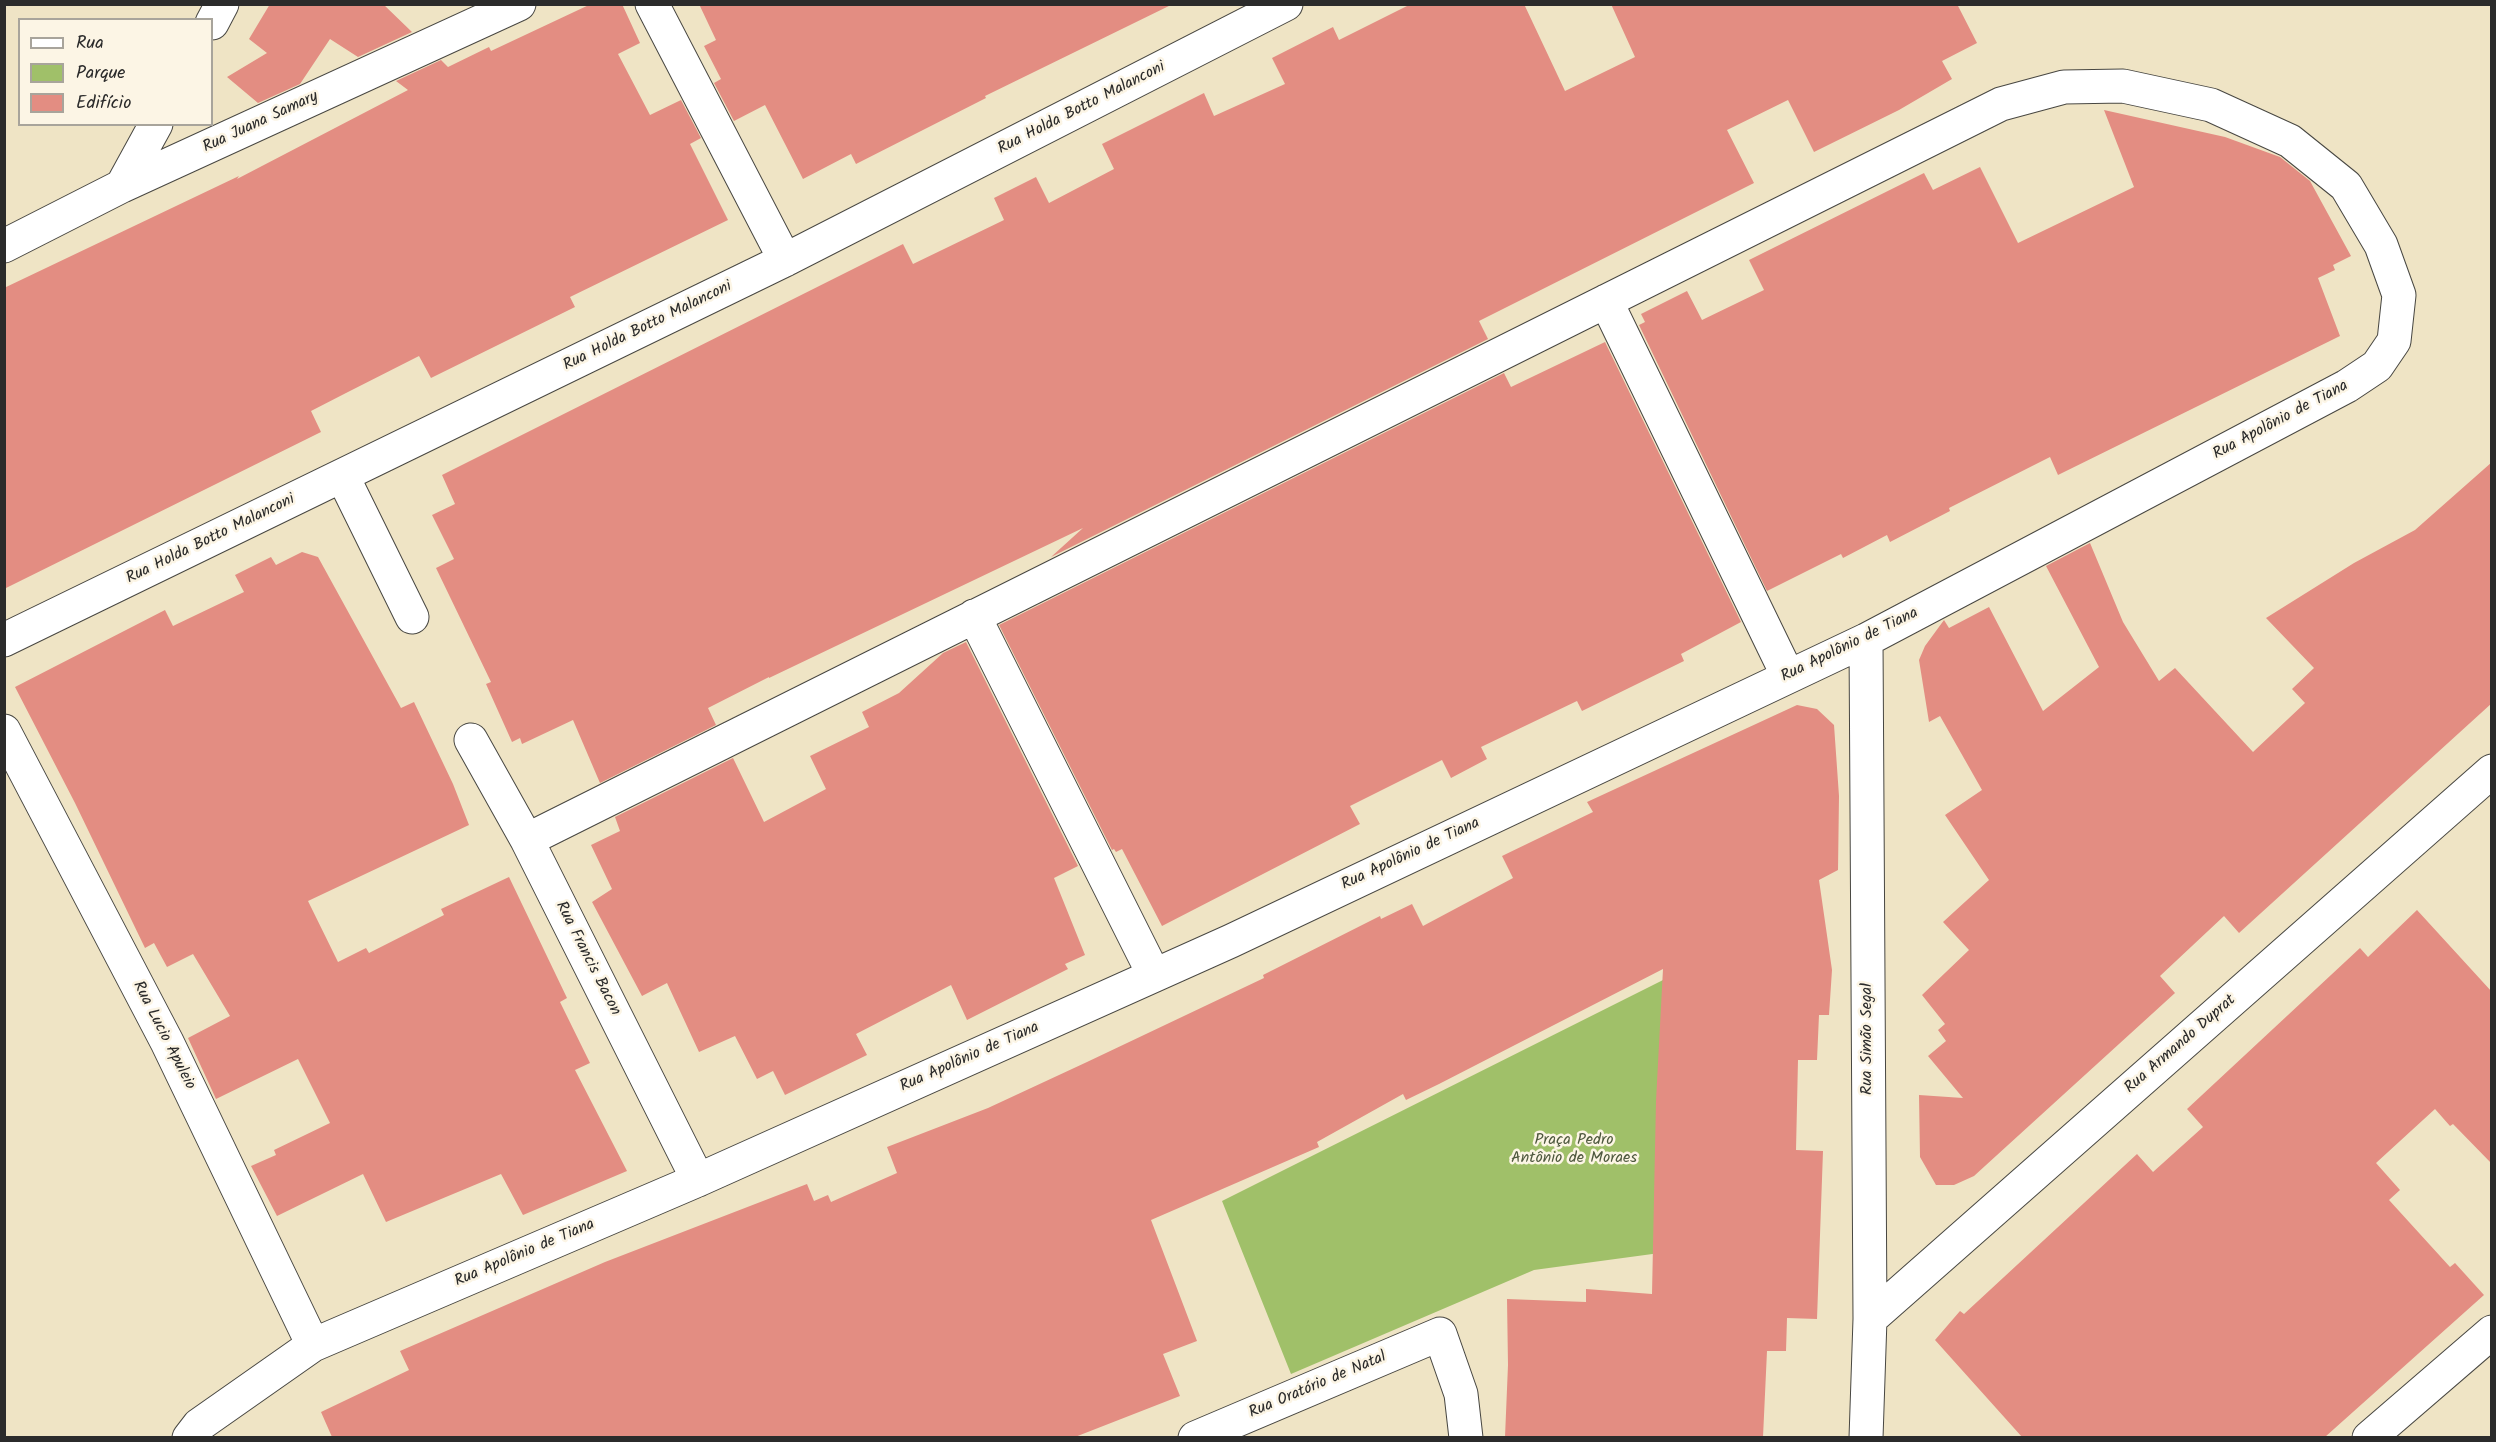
<!DOCTYPE html>
<meta charset="utf-8">
<style>
body{margin:0}
#map{position:relative;width:2496px;height:1442px;overflow:hidden;background:#efe4c5;font-family:Kalam,sans-serif}
canvas{display:block}
.frame{position:absolute;inset:0;border:6px solid #2b2b2b;pointer-events:none}
.legend{position:absolute;left:18px;top:18px;width:195px;height:108px;box-sizing:border-box;background:#fcf5e5;border:2px solid #a8a49b;margin:0;padding:8px 10px;list-style:none;font-size:18px;color:#2b2b2b}
.legend li{display:flex;align-items:center;gap:12px;height:30px}
.legend b{width:30px;border:2px solid #a8a49b}
</style>
<div id="map">
<canvas width="2496" height="1442"></canvas>
<div class="frame"></div>
<ul class="legend">
<li><b style="height:8px;background:#fff"></b>Rua</li>
<li><b style="height:16px;background:#a0c069"></b>Parque</li>
<li><b style="height:16px;background:#e38d82"></b>Edifício</li>
</ul>
</div>
<script>
const c = document.querySelector('canvas').getContext('2d');
c.lineJoin = 'round';
function paint(path, color) { c.fillStyle = color; c.fill(path, 'evenodd'); }
const toPath = rows => new Path2D(rows.map(r => 'M' + r).join(''));
function stroke(path, color, width, dash) { c.strokeStyle = color; c.lineWidth = width; c.lineCap = dash ? 'butt' : 'round'; c.setLineDash(dash || []); c.stroke(path); }
function drawText(font, color, halo, rows, align = 'center') {
  c.font = font + ' Kalam,sans-serif'; c.lineWidth = 5; c.setLineDash([]); c.textBaseline = 'middle'; c.strokeStyle = halo; c.fillStyle = color; for (const [text, x, y, turn = 0] of rows) {
    c.save(); c.translate(x, y); c.rotate((+turn || 0) * Math.PI / 180); c.textAlign = isNaN(turn) ? turn : align; if (halo) c.strokeText(text, 0, 0); c.fillText(text, 0, 0); c.restore();
  }
}
const green = toPath([
 [1697,963,1682,1250,1534,1270,1291,1374,1222,1201]
]);
const building = toPath([
 [270,4,383,4,412,32,358,57,330,39,300,84,258,103,227,77,267,53,249,39],
 [591,4,622,4,640,43,618,54,650,115,681,100,701,138,690,144,728,220,570,297,575,307,431,378,419,356,346,393,311,411,321,432,4,589,4,288,239,176,237,179,408,90,396,81,441,60,448,67,489,47,491,51],
 [699,4,1173,4,985,96,986,98,856,164,851,154,803,179,765,105,734,121,714,83,721,79,704,46,716,40],
 [1411,4,1524,4,1565,91,1635,57,1611,4,1957,4,1977,43,1942,61,1952,79,1899,110,1814,152,1788,100,1727,130,1754,183,1479,321,1488,339,1051,557,1083,528,769,678,769,677,708,708,716,725,600,783,573,720,522,744,520,738,512,742,486,684,491,682,436,568,454,559,432,515,455,504,442,475,903,244,913,264,1004,220,994,198,1036,177,1049,203,1114,169,1102,144,1204,93,1214,116,1285,84,1272,58,1333,27,1339,40],
 [2104,110,2225,137,2280,157,2310,181,2351,256,2333,265,2335,270,2318,278,2340,336,2058,475,2050,457,1949,508,1950,511,1890,542,1887,535,1843,558,1841,554,1767,591,1639,325,1645,322,1641,314,1687,291,1702,320,1764,290,1749,260,1924,173,1933,190,1980,167,2018,243,2134,187],
 [1605,342,1741,622,1681,654,1684,661,1582,711,1577,701,1481,747,1487,759,1451,778,1442,760,1350,806,1360,824,1162,926,1122,849,1116,852,1114,849,1112,850,999,625,1504,373,1511,387],
 [2492,462,2492,703,2239,933,2224,916,2160,976,2175,993,1974,1176,1954,1185,1936,1185,1920,1157,1919,1095,1963,1098,1928,1056,1946,1041,1938,1030,1945,1024,1922,995,1969,950,1943,922,1989,880,1945,815,1982,790,1940,716,1929,722,1919,660,1925,646,1944,620,1949,628,1989,607,2043,711,2099,667,2046,566,2090,543,2123,622,2159,681,2175,668,2253,752,2305,703,2292,689,2314,668,2266,618,2354,563,2415,530],
 [302,552,318,557,401,708,414,702,453,784,469,825,308,901,338,962,366,948,369,953,444,915,441,909,509,877,567,998,560,1002,590,1063,575,1070,627,1171,523,1215,501,1174,386,1222,363,1174,277,1216,251,1166,276,1155,274,1150,330,1123,298,1059,216,1099,188,1038,230,1016,193,954,167,967,154,943,145,948,75,803,15,687,165,610,173,626,244,592,235,575,271,557,276,565],
 [966,642,1078,866,1054,878,1085,955,1065,964,1068,969,967,1020,951,985,856,1034,867,1055,785,1095,773,1071,757,1079,735,1036,699,1052,667,983,642,996,592,902,612,889,591,845,620,831,615,817,733,758,764,822,826,789,810,756,869,727,862,712,899,693,943,653],
 [1797,705,1817,709,1834,725,1839,796,1838,870,1819,880,1832,970,1829,1015,1819,1015,1817,1060,1798,1060,1796,1150,1823,1151,1817,1319,1787,1318,1786,1351,1767,1351,1763,1437,1505,1437,1508,1365,1507,1299,1586,1302,1586,1289,1652,1294,1656,1101,1663,969,1439,1084,1406,1100,1403,1094,1317,1142,1319,1147,1151,1220,1197,1341,1163,1354,1180,1396,1075,1437,332,1437,321,1412,409,1370,400,1351,605,1262,807,1184,814,1201,828,1195,831,1202,897,1173,887,1147,988,1108,1087,1062,1264,978,1263,975,1380,916,1381,919,1412,904,1423,926,1513,878,1502,856,1593,812,1587,802],
 [2417,910,2492,992,2492,1164,2453,1124,2450,1126,2435,1109,2376,1163,2400,1190,2389,1200,2450,1267,2455,1263,2484,1295,2325,1437,2022,1437,1935,1340,1960,1311,1964,1314,2137,1154,2153,1172,2203,1127,2187,1109,2360,948,2368,957]
]);
const minor = toPath([
 [652,4,785,260],
 [212,23,222,4],
 [122,186,156,124],
 [4,246,122,186,519,4],
 [1606,301,1788,676],
 [343,477,412,617],
 [974,616,1154,975],
 [4,640,785,260,1286,4],
 [1866,640,1870,1319,1866,1438],
 [4,731,167,1042,313,1345],
 [471,740,527,840,698,1180],
 [1870,1319,2492,771],
 [189,1438,199,1425,313,1345,698,1180,1231,941,1866,640,2347,386,2377,366,2394,341,2399,295,2381,245,2346,186,2290,141,2211,105,2123,86,2064,87,2001,104,527,840],
 [1195,1438,1440,1334,1461,1394,1466,1438],
 [2369,1438,2492,1332]
]);
const streetNames = [
 ["Rua Holda Botto Malanconi",1082,109,-27],
 ["Rua Juana Samary",261,123,-25],
 ["Rua Holda Botto Malanconi",648,327,-26],
 ["Rua Apolônio de Tiana",2281,421,-28],
 ["Rua Holda Botto Malanconi",211,540,-26],
 ["Rua Apolônio de Tiana",1850,646,-26],
 ["Rua Apolônio de Tiana",1411,855,-25],
 ["Rua Francis Bacon",587,959,63],
 ["Rua Lucio Apuleio",163,1036,63],
 ["Rua Simão Segal",1868,1039,-90],
 ["Rua Armando Duprat",2181,1045,-41],
 ["Rua Apolônio de Tiana",970,1058,-24],
 ["Rua Apolônio de Tiana",525,1254,-23],
 ["Rua Oratório de Natal",1318,1386,-23]
];
const parkNames = [
 ["Praça Pedro",1574,1141],
 ["Antônio de Moraes",1574,1159]
];
paint(green, '#a0c069');
paint(building, '#e38d82');
stroke(minor, '#484742', 35);
stroke(minor, '#fff', 33);
drawText('16px', '#2b2b2b', '#fcf5e5', streetNames);
drawText('16px', '#4e583e', '#fcf5e5', parkNames);
</script>
